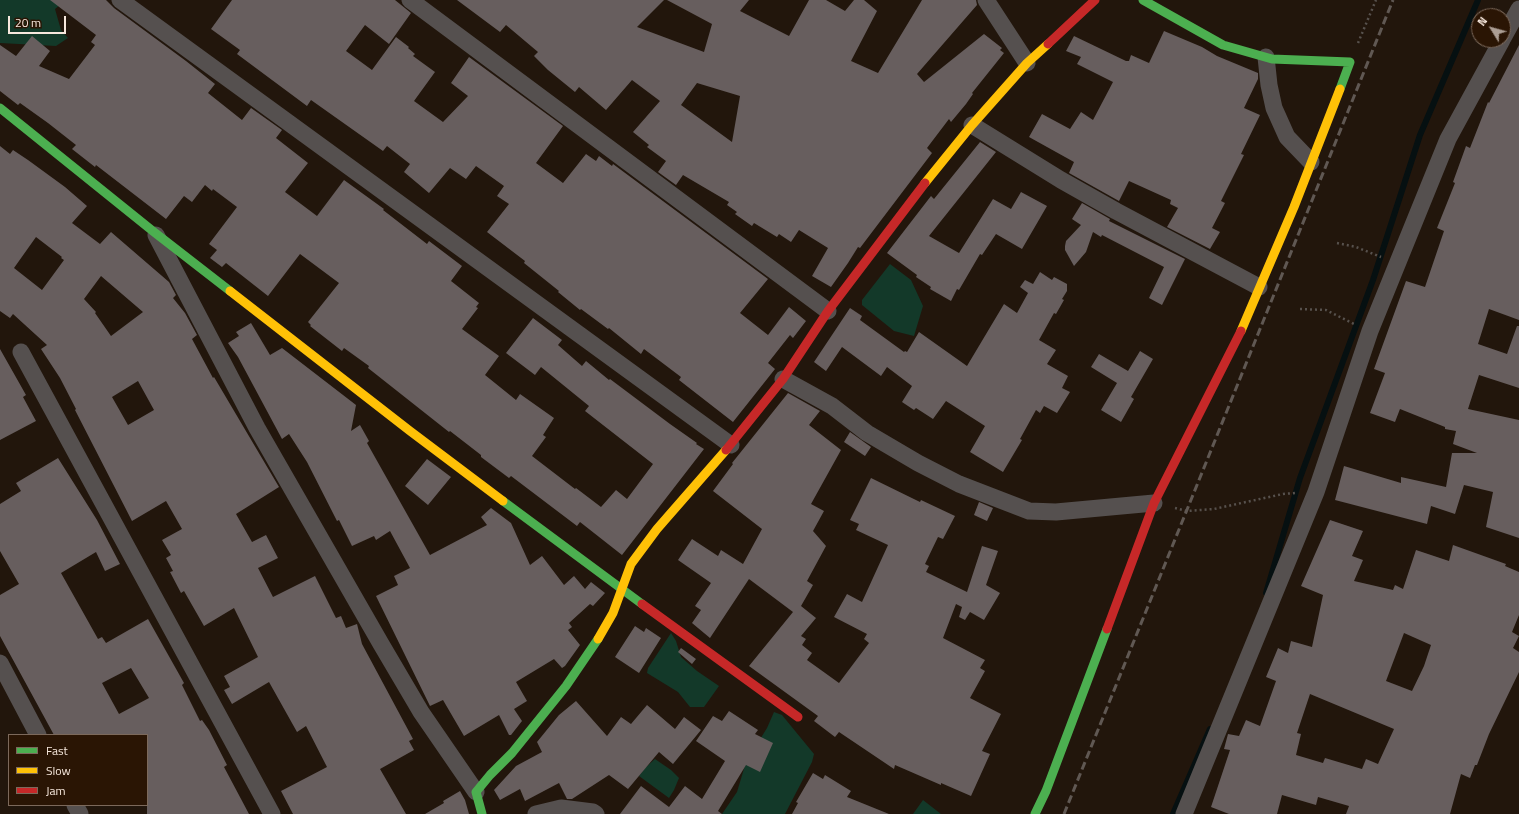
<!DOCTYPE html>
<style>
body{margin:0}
#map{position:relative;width:1519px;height:814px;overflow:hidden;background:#22160c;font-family:"Titillium Web",sans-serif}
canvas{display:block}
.legend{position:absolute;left:8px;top:734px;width:140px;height:72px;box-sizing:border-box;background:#2a1504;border:1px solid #7c695b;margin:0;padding:5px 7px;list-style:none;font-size:12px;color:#f7e8dd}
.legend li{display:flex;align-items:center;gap:8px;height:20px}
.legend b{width:20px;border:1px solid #7c695b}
.north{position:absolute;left:1471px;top:8px;width:40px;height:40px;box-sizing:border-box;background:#2a1504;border:1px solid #7c695b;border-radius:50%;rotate:307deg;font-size:11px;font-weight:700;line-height:16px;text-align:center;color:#f7e8dd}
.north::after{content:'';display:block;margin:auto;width:14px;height:18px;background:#ac9e94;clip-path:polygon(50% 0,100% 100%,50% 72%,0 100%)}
.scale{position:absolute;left:8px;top:16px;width:58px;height:18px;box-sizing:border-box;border:2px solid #f7e8dd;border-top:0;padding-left:5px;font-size:12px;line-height:14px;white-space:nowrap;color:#f7e8dd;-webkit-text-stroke:3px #2a1504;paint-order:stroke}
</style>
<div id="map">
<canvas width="1519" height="814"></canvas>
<ul class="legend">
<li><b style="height:5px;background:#4caf50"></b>Fast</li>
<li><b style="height:5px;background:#ffc107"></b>Slow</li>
<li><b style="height:5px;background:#c62828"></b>Jam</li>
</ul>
<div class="north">N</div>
<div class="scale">20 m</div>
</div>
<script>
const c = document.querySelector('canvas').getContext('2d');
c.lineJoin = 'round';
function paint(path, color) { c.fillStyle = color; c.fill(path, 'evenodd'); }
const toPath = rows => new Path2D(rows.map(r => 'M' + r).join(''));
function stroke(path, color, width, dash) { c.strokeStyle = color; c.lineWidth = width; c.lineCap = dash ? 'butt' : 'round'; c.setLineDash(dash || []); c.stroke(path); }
const green = toPath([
 [0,0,66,0,55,9,61,30,68,38,56,46,0,43],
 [890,264,911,280,923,306,914,336,894,331,862,305,862,300],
 [671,633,676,641,681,657,697,671,719,686,704,707,690,707,678,692,647,673,648,668],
 [774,712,782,715,814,754,812,762,785,814,722,814,737,792,746,762,767,728],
 [655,759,671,770,679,778,674,790,669,798,639,776,645,768],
 [923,800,941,814,913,814]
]);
const stream = toPath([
 [1266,593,1300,478,1373,280,1420,135,1478,0],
 [1173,814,1210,729]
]);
const building = toPath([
 [50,0,106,0,114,8,186,61,215,84,208,93,242,120,251,108,282,130,276,138,308,163,285,192,317,216,344,180,384,209,383,210,427,244,429,241,462,266,451,281,479,303,476,307,478,308,462,329,499,356,485,375,516,400,520,394,554,418,543,435,546,437,532,456,575,489,576,488,601,507,616,490,627,499,653,464,585,411,589,406,541,367,535,375,506,353,533,318,562,340,558,345,582,366,586,361,609,380,610,379,670,424,697,443,696,444,704,449,622,555,580,522,577,526,511,476,509,478,481,457,481,455,450,431,449,432,368,368,369,366,344,348,342,351,310,326,311,325,308,322,339,283,300,254,268,296,226,263,222,267,210,258,217,250,209,244,237,207,213,189,212,191,205,185,192,202,184,196,166,219,96,165,95,167,72,149,76,145,48,123,20,103,18,105,0,91,0,45,16,56,32,36,50,51,39,66,69,79,95,45,91,42,96,35],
 [232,0,395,0,411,13,389,44,365,25,346,51,372,70,396,37,409,47,408,48,415,54,413,56,435,72,414,101,443,122,468,96,451,83,469,57,563,126,536,163,563,183,586,154,596,161,599,156,612,166,613,164,768,279,740,313,768,335,789,307,806,321,793,338,790,335,768,363,775,369,733,422,679,380,681,377,644,349,641,354,609,328,608,329,581,309,580,310,558,292,559,291,524,263,525,261,487,232,509,204,497,196,504,186,476,166,466,179,450,168,429,193,404,172,410,164,387,146,383,151,311,100,307,106,237,54,240,50,211,29],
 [457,0,664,0,637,27,704,52,712,24,667,0,749,0,740,11,789,36,809,0,826,0,845,11,854,0,864,0,877,11,851,61,878,73,922,0,976,0,977,5,917,74,924,82,984,34,1002,48,1000,50,1004,53,972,93,973,94,966,104,951,122,949,119,927,148,932,153,860,248,858,247,848,263,831,287,812,276,828,248,799,230,791,242,779,234,777,237,754,223,752,226,735,214,737,212,727,205,729,202,683,175,676,185,658,172,666,161,647,147,649,145,633,132,660,101,632,80,606,110,579,87,575,92,548,70,534,56,538,52,506,25,500,32],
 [697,83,740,96,732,142,681,105],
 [1164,31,1202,47,1217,56,1258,73,1258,79,1244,108,1260,115,1241,154,1244,155,1221,201,1225,203,1212,228,1220,232,1210,249,1167,227,1178,208,1170,204,1171,200,1129,181,1119,201,1069,173,1074,162,1029,137,1042,114,1070,129,1081,112,1093,120,1113,82,1077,64,1081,57,1066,51,1074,36,1126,61,1129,61,1131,55,1149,63],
 [1519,45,1519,320,1489,309,1478,344,1507,354,1517,326,1519,326,1519,388,1479,375,1468,409,1519,420,1519,538,1486,527,1493,492,1464,485,1455,514,1431,506,1427,524,1335,500,1344,466,1401,483,1401,477,1446,487,1452,453,1477,453,1453,444,1456,431,1445,429,1445,427,1400,409,1395,422,1370,413,1385,373,1374,369,1406,281,1425,287,1444,231,1437,228,1455,183,1453,182,1466,146,1470,148,1488,102,1489,103],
 [980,142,996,152,929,236,959,253,993,199,1011,209,1021,192,1047,206,1022,249,996,234,982,255,980,254,959,290,957,289,951,301,930,289,931,287,916,277,917,275,887,253,931,196,934,199],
 [0,146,10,154,13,150,28,160,65,187,87,206,72,223,100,244,111,232,169,282,176,295,173,298,185,313,197,335,192,339,213,378,214,377,279,487,236,514,252,542,266,535,278,558,258,568,273,597,315,576,336,618,341,616,346,628,357,624,362,644,413,739,409,741,414,750,380,769,406,814,293,814,281,791,327,767,306,726,297,732,269,682,232,704,224,690,230,687,224,676,258,657,234,608,204,626,184,591,181,593,170,572,173,571,166,558,171,555,162,540,182,529,166,501,132,521,75,410,76,409,60,378,41,349,47,345,13,314,10,318,0,311],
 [36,237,62,257,61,258,64,260,42,290,14,268],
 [101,276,143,312,111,336,95,313,96,312,84,299],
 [138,381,154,410,128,425,112,397],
 [1082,203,1110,219,1109,221,1185,259,1162,305,1149,298,1164,267,1102,235,1101,237,1093,232,1086,252,1074,266,1065,250,1065,246,1066,241,1081,225,1072,219],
 [1040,272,1052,280,1054,277,1067,284,1067,291,1062,299,1064,300,1056,314,1054,313,1039,340,1056,350,1047,364,1068,376,1062,388,1070,392,1057,413,1044,406,1040,413,1036,410,1020,439,1022,440,1003,472,970,452,985,426,946,401,933,419,916,408,914,410,902,402,912,386,887,367,881,376,842,347,826,371,814,362,850,308,862,316,860,320,904,352,905,351,907,352,919,332,967,366,1004,304,1017,313,1028,293,1020,287,1025,280,1033,284],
 [251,323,270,355,282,348,356,405,351,431,360,425,369,441,367,443,430,555,487,525,481,517,491,508,511,523,530,565,542,556,564,585,574,576,585,589,591,582,605,593,593,606,590,604,569,623,572,627,568,630,580,645,565,666,562,668,554,659,516,682,527,701,514,709,522,721,511,735,509,735,499,715,464,736,443,700,430,706,376,596,398,585,394,576,410,568,390,531,376,540,374,536,352,546,339,520,337,521,307,462,289,434,282,439,238,357,228,343,239,336,236,332],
 [0,349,26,395,23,397,36,421,0,440],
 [1140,351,1153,359,1131,397,1134,399,1121,422,1101,410,1117,383,1091,367,1099,354,1128,371],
 [788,393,820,411,809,425,841,450,811,504,824,511,813,531,826,546,807,581,813,585,801,606,816,618,801,636,806,639,802,645,812,653,807,660,839,683,869,643,864,639,867,634,834,617,847,594,862,602,888,545,856,530,859,524,850,520,871,478,920,502,921,500,955,516,943,539,938,537,925,564,929,566,926,572,967,592,982,546,998,551,986,585,1000,593,984,620,970,612,965,620,959,617,962,607,956,604,943,638,985,660,980,668,985,671,970,698,1001,714,982,751,990,754,971,796,941,783,941,785,895,765,894,769,839,732,835,737,814,721,818,716,749,666,793,612,749,579,710,638,692,623,701,610,695,606,711,583,678,560,692,539,718,556,721,550,743,564,762,529,713,491,733,464,732,463],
 [850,432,871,447,865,456,844,442],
 [58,458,97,520,120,564,105,571,96,552,61,573,98,639,102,637,106,643,148,619,184,683,182,685,200,721,202,720,209,730,227,765,224,767,249,814,147,814,147,735,54,735,0,636,0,595,19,584,0,551,0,504,21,491,16,483],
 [131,668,149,698,119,714,102,683],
 [427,459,451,477,428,505,405,486],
 [979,502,993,508,987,521,974,515],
 [1330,520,1363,531,1352,556,1363,560,1354,581,1393,590,1395,585,1403,589,1416,550,1449,561,1453,545,1506,564,1505,566,1519,572,1519,615,1512,632,1519,636,1513,648,1519,652,1519,672,1489,734,1477,765,1475,765,1470,778,1461,774,1450,814,1346,814,1349,806,1318,797,1316,805,1282,795,1277,814,1229,814,1211,807,1230,750,1224,749,1228,734,1239,736,1246,720,1260,726,1276,681,1266,677,1278,648,1288,653,1291,641,1312,647,1323,595,1301,586],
 [1404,633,1431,645,1424,666,1412,691,1386,681],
 [1310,694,1394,729,1378,764,1366,759,1362,769,1325,758,1323,763,1296,755,1301,734,1297,733],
 [635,626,644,632,646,628,661,638,639,673,615,657],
 [681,648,696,659,692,664,678,652],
 [576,701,607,736,621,717,631,724,647,705,675,729,684,717,701,730,673,764,659,752,628,789,609,775,572,799,567,799,559,783,525,801,520,789,500,800,494,790,516,766,542,752,537,742,559,715],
 [729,711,758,730,755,734,773,743,760,772,746,765,718,811,722,814,620,814,641,786,669,807,685,786,702,799,725,761,696,741,713,716,722,721],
 [813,773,823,779,825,775,851,791,847,797,889,814,792,814,798,803,796,802],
 [460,791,465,800,469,814,425,814,444,803,443,801]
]);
const path = toPath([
 [1358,43,1376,0],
 [1337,243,1356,247,1381,257],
 [1300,309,1326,310,1354,324],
 [1175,508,1187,511,1214,509,1283,494,1296,493]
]);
const street = toPath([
 [120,0,731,445],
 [410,0,828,311],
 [986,0,1027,63],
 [1503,38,1519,9],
 [1266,57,1269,85,1274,108,1287,137,1311,162],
 [972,125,1061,180,1116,211,1259,287],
 [156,235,257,428,381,644,421,712,476,792],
 [21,352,272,814],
 [783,379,832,406,867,433,918,463,959,484,1029,511,1056,512,1154,503],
 [0,663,38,735],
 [75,805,80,814],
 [536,814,561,808,593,812,596,814],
 [1184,814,1316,492,1370,331,1448,139,1502,40]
]);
const fast = toPath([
 [1143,0,1223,45,1272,59,1350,62,1340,89],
 [0,108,154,232,230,291],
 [503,501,642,604],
 [482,814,476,792,490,775,512,753,566,686,598,639],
 [1035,814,1046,791,1107,629]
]);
const slow = toPath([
 [925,183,972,125,1027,63,1048,44],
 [230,291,410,431,503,501],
 [1241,331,1294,207,1340,89],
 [598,639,613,613,631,564,657,529,726,450]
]);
const jam = toPath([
 [1048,44,1095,0],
 [726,450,783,379,828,311,925,183],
 [642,604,798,717],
 [1107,629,1154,503,1241,331]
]);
const rail = toPath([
 [1064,814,1393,0]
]);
paint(green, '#133929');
stroke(stream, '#061011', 6);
paint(building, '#675e5e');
stroke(path, '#57514d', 2.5, [2, 3]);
stroke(street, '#55504f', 17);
stroke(fast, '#4caf50', 9);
stroke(slow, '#ffc107', 9);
stroke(jam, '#c62828', 9);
stroke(rail, '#605853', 3, [8, 4]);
</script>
